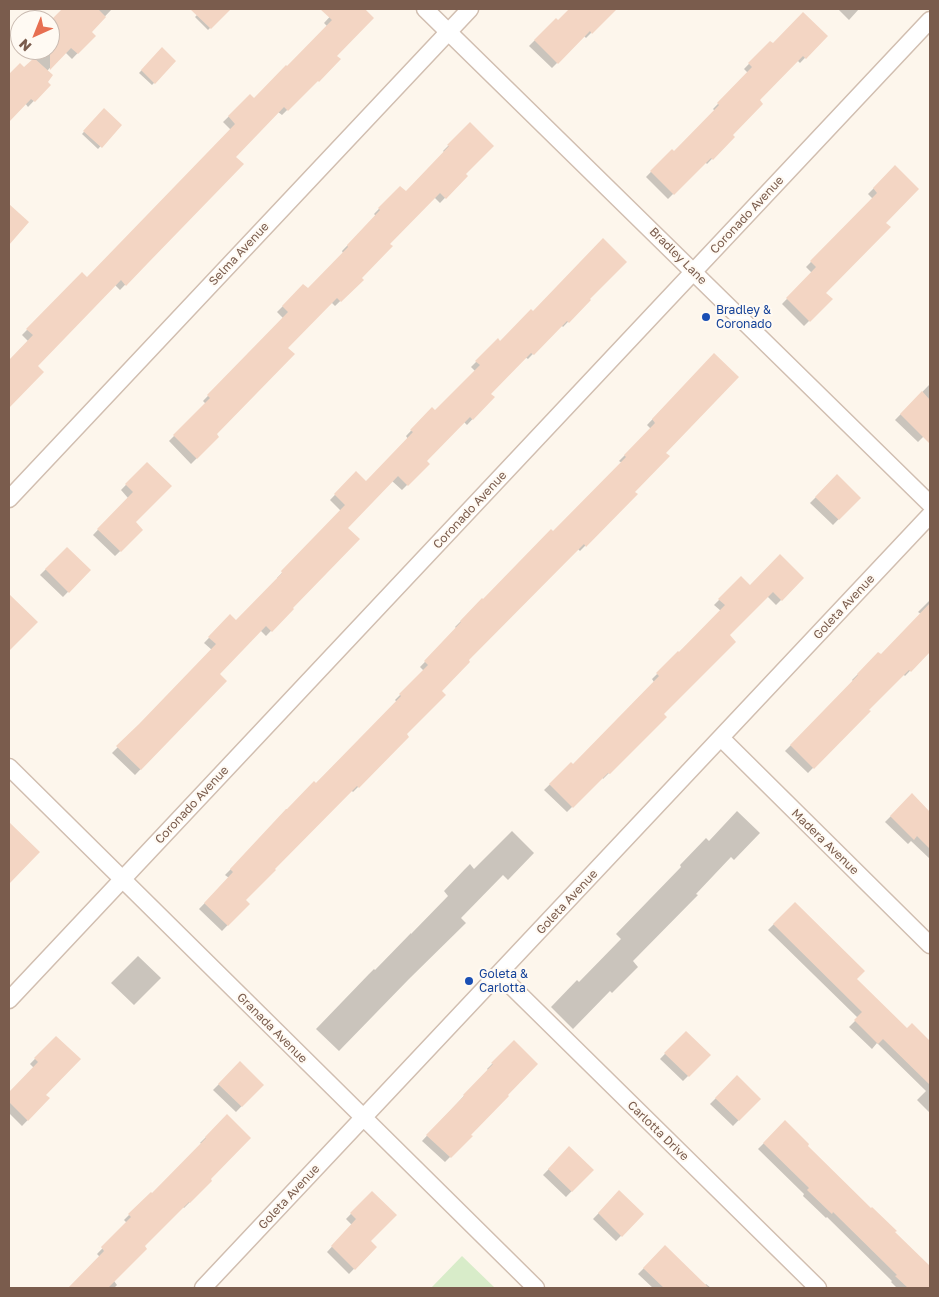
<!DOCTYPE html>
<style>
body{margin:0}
#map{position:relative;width:939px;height:1297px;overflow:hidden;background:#fdf6ec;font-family:"Golos Text",sans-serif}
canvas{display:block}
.frame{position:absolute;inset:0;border:10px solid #7a5c4d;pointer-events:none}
.north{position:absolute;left:10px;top:10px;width:50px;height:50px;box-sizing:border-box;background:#fffaf3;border:1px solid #cabbb1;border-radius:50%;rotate:224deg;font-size:14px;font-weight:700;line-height:20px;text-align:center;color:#7a5c4d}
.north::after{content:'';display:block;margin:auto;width:18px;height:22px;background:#e76f51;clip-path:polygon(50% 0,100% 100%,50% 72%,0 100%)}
</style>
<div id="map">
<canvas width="939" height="1297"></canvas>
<div class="frame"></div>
<div class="north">N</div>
</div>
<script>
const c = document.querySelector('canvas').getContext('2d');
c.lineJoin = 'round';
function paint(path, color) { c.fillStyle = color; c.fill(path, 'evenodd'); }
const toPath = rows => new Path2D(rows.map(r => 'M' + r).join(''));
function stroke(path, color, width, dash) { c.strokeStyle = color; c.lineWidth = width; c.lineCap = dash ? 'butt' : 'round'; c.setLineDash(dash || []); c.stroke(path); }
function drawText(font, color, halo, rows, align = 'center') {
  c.font = font + ' "Golos Text",sans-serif'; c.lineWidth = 4; c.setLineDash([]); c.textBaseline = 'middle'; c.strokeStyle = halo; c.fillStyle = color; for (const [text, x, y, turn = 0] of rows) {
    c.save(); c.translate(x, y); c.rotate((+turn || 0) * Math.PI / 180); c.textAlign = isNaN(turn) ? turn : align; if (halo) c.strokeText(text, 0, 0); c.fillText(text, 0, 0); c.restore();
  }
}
const green = toPath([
 [462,1256,495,1288,431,1288]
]);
const shadow = toPath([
 [64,9,112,9,90,32,94,36,72,59,65,52,47,71,46,82,49,85,28,107,25,103,9,120,9,76,20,65,24,69,42,50,50,50,50,23],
 [203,9,229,9,208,30,195,17],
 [337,9,363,9,373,18,336,56,339,59,282,115,278,112,234,157,242,164,120,290,115,285,36,366,42,372,9,407,9,361,28,341,22,335,82,274,87,279,231,130,223,122,250,96,254,99,287,68,327,26,324,23],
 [571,9,615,9,586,38,584,36,552,68,529,46,556,19,558,22],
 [838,9,859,9,849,20],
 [826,36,800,63,797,60,758,100,731,135,733,137,707,164,705,162,668,199,646,177,672,150,674,152,715,111,713,109,748,73,744,69,770,42,773,45],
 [162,49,175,61,152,85,139,73],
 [104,110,120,125,98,149,82,134],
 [470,124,464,175,466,176,440,203,434,197,389,244,360,278,362,280,335,306,331,302,287,348,215,434,218,437,191,464,169,441,206,404,203,401,283,318,277,312,303,286,308,290,343,253,342,251,376,216,374,214,400,187,405,193,445,153,443,151],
 [895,167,884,223,825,293,831,299,804,326,782,304,812,273,806,267,873,199,868,194],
 [588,299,589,300,563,327,561,325,528,359,525,357,489,394,493,397,467,425,464,422,425,461,428,464,402,490,392,481,347,528,291,608,292,609,266,636,260,630,218,674,226,681,135,775,112,753,136,729,212,650,204,643,230,616,236,621,278,579,277,578,341,511,330,500,356,473,366,482,408,439,406,436,427,414,435,412,475,371,471,367,498,340,500,342,533,312],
 [714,355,665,453,634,492,636,494,580,551,578,549,467,660,405,734,408,737,353,792,351,790,273,869,245,900,248,904,222,931,199,909,229,878,225,875,397,702,395,700,424,671,420,667,457,629,455,627,482,600,483,601,553,533,622,463,619,461,651,429,647,425],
 [930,384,930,430,918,442,895,420],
 [147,463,134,522,142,530,115,556,93,535,128,498,121,490],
 [837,476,859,498,833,525,810,503],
 [67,548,89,570,63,597,40,575],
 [741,578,750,587,803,578,776,605,767,596,728,635,662,714,665,717,603,779,602,777,567,812,544,790,571,764,573,765,654,682,652,679,721,611,714,605],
 [930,600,930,645,928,647,930,650,905,676,903,674,867,710,869,711,808,773,785,751,854,682,852,680,873,659,881,655,921,614,918,612],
 [912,795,930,813,930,859,911,841,908,844,885,822],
 [737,811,760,833,734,860,731,857,696,894,698,895,633,961,638,967,612,993,610,991,573,1029,551,1007,577,980,579,982,621,939,616,934,681,867,680,865,706,838,709,841],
 [512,831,534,853,508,880,503,875,461,918,466,923,409,979,339,1051,316,1029,369,974,374,969,375,970,411,933,411,934,448,896,444,891,465,869,470,864,474,869],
 [795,903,855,979,907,1030,912,1025,930,1043,930,1051,926,1056,930,1060,930,1113,917,1100,926,1091,877,1043,872,1049,849,1027,858,1018,768,930],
 [138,956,161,978,134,1005,111,983],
 [686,1032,709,1055,683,1081,660,1059],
 [56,1037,44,1095,48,1099,22,1126,9,1113,9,1094,34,1068,30,1064],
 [514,1042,470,1135,471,1136,445,1162,422,1141,488,1070,487,1069],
 [240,1063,262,1085,236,1112,213,1090],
 [737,1077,759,1099,733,1126,710,1104],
 [227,1116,209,1179,211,1181,184,1208,182,1206,143,1246,114,1281,117,1285,114,1288,69,1288,100,1257,97,1254,127,1223,124,1220,151,1193,152,1195,202,1144,200,1143],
 [785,1122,806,1146,930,1268,930,1288,897,1288,891,1282,892,1281,827,1217,826,1218,803,1196,804,1194,758,1149],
 [569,1148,592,1170,566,1197,543,1175],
 [372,1192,369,1241,375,1247,349,1274,327,1252,352,1225,346,1219],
 [619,1192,642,1214,616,1241,593,1219],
 [665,1247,704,1286,706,1284,711,1288,653,1288,638,1274]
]);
const building = toPath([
 [62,9,98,9,106,17,92,32,96,36,78,54,71,48,50,70,50,21],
 [190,9,231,9,211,29],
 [320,9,365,9,374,18,337,56,341,59,319,82,318,81,288,111,284,107,236,157,244,164,148,263,126,286,121,280,38,366,44,372,9,408,9,360,33,335,26,329,82,272,87,277,235,124,228,116,250,94,254,98,286,65,287,66,332,20],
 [569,9,617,9,592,34,590,31,558,64,534,40,556,18,558,20],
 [803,12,828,36,806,59,803,56,760,100,763,104,733,135,735,137,713,160,711,158,674,195,650,171,672,149,674,151,719,105,717,103,752,67,748,63,770,41,773,43],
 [162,47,176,61,155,84,141,70],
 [34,58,53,75,48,82,51,85,35,102,31,99,9,122,9,74,20,63,24,67],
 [104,108,122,125,102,148,83,131],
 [470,122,494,146,466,174,468,176,446,199,440,193,390,244,393,246,362,278,364,280,341,302,337,298,288,348,295,354,217,434,219,437,197,459,173,435,210,398,207,395,288,312,282,306,303,284,308,288,348,247,347,245,380,210,378,208,400,186,406,191,449,146,447,145],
 [895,165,919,189,886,223,891,227,826,293,833,299,810,322,786,298,816,267,810,261,877,193,873,188],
 [9,204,29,222,9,245],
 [603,238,627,262,590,299,591,300,569,323,567,321,534,355,531,353,491,394,495,397,473,420,470,417,427,461,430,464,408,486,398,476,348,528,360,539,293,608,294,609,272,632,266,626,220,674,227,681,141,770,116,746,139,724,216,644,208,637,230,614,236,620,282,573,281,571,345,505,334,494,356,471,366,481,413,432,410,430,432,407,435,410,480,365,475,361,498,338,500,341,531,309,533,311],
 [714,353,739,377,666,453,670,456,635,492,638,494,586,547,584,544,469,660,470,662,442,691,446,695,407,734,409,737,359,788,357,786,275,869,276,870,246,900,250,904,228,926,204,903,233,872,230,869,286,809,287,809,314,781,316,783,401,696,399,694,428,665,424,661,461,622,460,621,482,598,483,599,551,529,553,531,626,457,624,455,655,423,652,419],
 [922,391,930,400,930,444,900,414],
 [147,462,172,486,136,522,143,530,121,552,97,529,133,492,125,484],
 [837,474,861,498,839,520,815,497],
 [67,547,91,570,69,593,45,569],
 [780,554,804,578,782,601,773,592,730,635,736,642,664,714,667,717,610,774,608,773,573,808,549,784,571,762,573,764,659,676,656,673,678,651,679,652,725,605,718,599,741,576,750,585],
 [9,594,38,622,9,651],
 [930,603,930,652,911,672,909,670,869,710,871,711,814,769,790,745,858,675,857,674,878,652,881,654],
 [912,793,930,812,930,849,917,836,914,840,890,816],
 [9,822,40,852,9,884],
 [795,902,865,971,857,979,907,1028,912,1023,930,1041,930,1085,883,1039,878,1044,854,1020,862,1012,773,924],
 [686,1031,711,1055,689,1077,664,1053],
 [56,1036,81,1059,46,1095,50,1098,28,1121,9,1102,9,1092,38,1062,34,1058],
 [514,1040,538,1064,508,1095,509,1096,471,1135,473,1136,451,1158,426,1135,464,1096,463,1095,493,1064,491,1063],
 [240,1061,264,1085,242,1107,218,1084],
 [737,1075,761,1099,739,1121,715,1098],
 [227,1114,251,1138,211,1179,212,1181,190,1203,189,1202,145,1246,147,1249,108,1288,68,1288,104,1251,101,1247,131,1217,128,1214,151,1192,152,1193,206,1138,205,1137],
 [785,1120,809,1144,808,1146,871,1208,872,1207,897,1231,895,1232,930,1266,930,1288,908,1288,895,1276,897,1275,833,1212,832,1214,807,1190,809,1188,763,1143],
 [569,1146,594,1170,572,1192,548,1169],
 [619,1190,644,1214,622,1237,598,1213],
 [372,1191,397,1215,371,1241,377,1247,355,1270,331,1246,356,1219,350,1213],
 [665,1245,709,1288,664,1288,643,1268]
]);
const street = toPath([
 [425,9,930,504],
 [9,499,470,9],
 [721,738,930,945],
 [9,767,536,1288],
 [499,974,818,1288],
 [9,1000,930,20],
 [203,1288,930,515]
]);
const markers = [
 [706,317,5,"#1a4fb4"],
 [469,981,5,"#1a4fb4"]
];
const streetNames = [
 ["Coronado Avenue",747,215,-47],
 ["Selma Avenue",239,254,-47],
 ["Bradley Lane",678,256,45],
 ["Coronado Avenue",470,510,-47],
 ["Goleta Avenue",844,607,-47],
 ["Coronado Avenue",192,805,-47],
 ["Madera Avenue",825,842,44],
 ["Goleta Avenue",567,902,-47],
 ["Granada Avenue",272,1028,45],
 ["Carlotta Drive",658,1131,44],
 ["Goleta Avenue",289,1197,-47]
];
const transitNames = [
 ["Bradley &",716,310],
 ["Coronado",716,324],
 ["Goleta &",479,974],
 ["Carlotta",479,988]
];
paint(green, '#d8ecc9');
paint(shadow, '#0003');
paint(building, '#f3d5c3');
stroke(street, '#d1beb0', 19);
stroke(street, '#fff', 16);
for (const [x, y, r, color] of markers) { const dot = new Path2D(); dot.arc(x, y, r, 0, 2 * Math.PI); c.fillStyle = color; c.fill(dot); stroke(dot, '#fffaf3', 2); }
drawText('12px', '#7a5c4d', '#fffaf3', streetNames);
drawText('12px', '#164399', '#fffaf3', transitNames, 'left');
</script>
